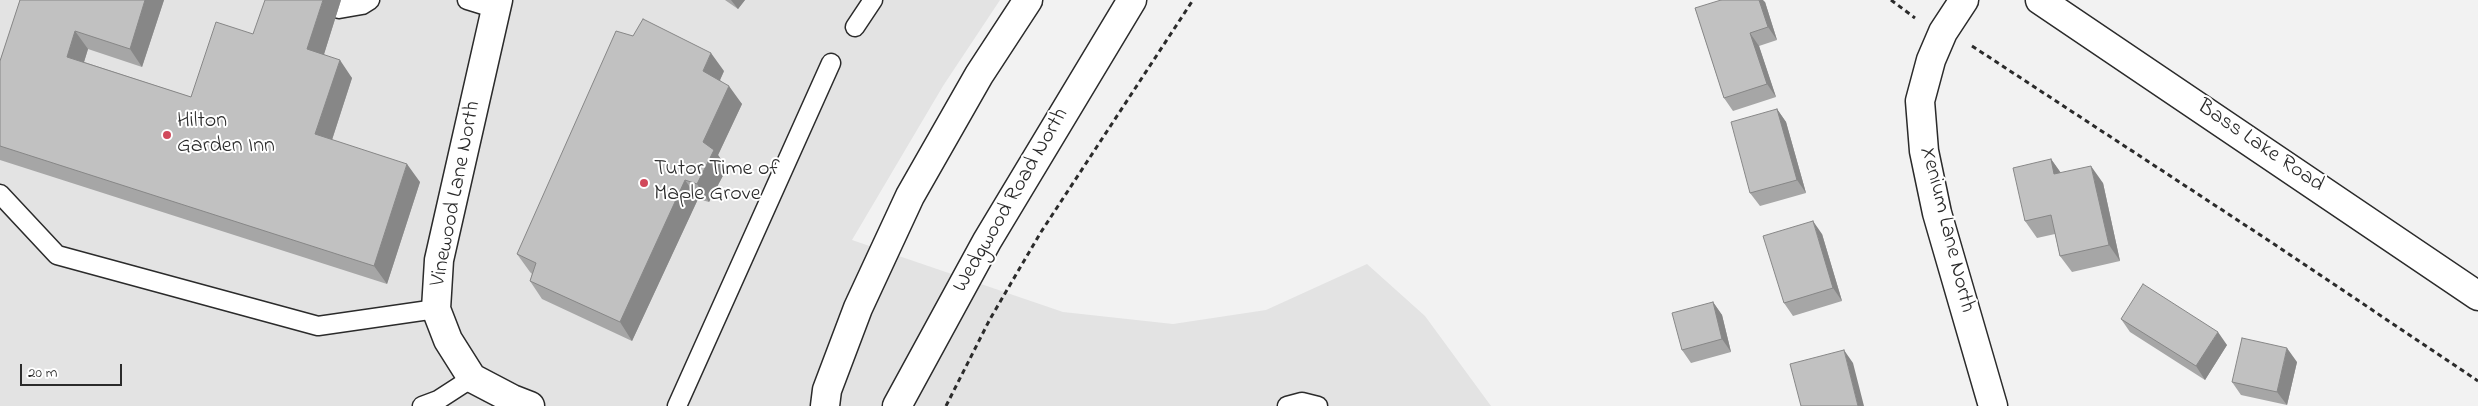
<!DOCTYPE html>
<style>
body{margin:0}
#map{position:relative;width:2478px;height:406px;overflow:hidden;background:#f2f2f2;font-family:"Indie Flower",sans-serif}
canvas{display:block}
.scale{position:absolute;left:20px;top:364px;width:102px;height:22px;box-sizing:border-box;border:2px solid #2b2b2b;border-top:0;padding-left:6px;font-size:15px;line-height:18px;white-space:nowrap;color:#2b2b2b;-webkit-text-stroke:4px #fff;paint-order:stroke}
</style>
<div id="map">
<canvas width="2478" height="406"></canvas>
<div class="scale">20 m</div>
</div>
<script>
const c = document.querySelector('canvas').getContext('2d');
c.lineJoin = 'round';
function paint(path, color) { c.fillStyle = color; c.fill(path, 'evenodd'); }
const toPath = rows => new Path2D(rows.map(r => 'M' + r).join(''));
function stroke(path, color, width, dash) { c.strokeStyle = color; c.lineWidth = width; c.lineCap = dash ? 'butt' : 'round'; c.setLineDash(dash || []); c.stroke(path); }
function drawText(font, color, halo, rows, align = 'center') {
  c.font = font + ' "Indie Flower",sans-serif'; c.lineWidth = 4; c.setLineDash([]); c.textBaseline = 'middle'; c.strokeStyle = halo; c.fillStyle = color; for (const [text, x, y, turn = 0] of rows) {
    c.save(); c.translate(x, y); c.rotate((+turn || 0) * Math.PI / 180); c.textAlign = isNaN(turn) ? turn : align; if (halo) c.strokeText(text, 0, 0); c.fillText(text, 0, 0); c.restore();
  }
}
const built = toPath([
 [0,0,1000,0,943,86,852,240,1063,312,1173,324,1266,310,1367,264,1425,316,1491,406,0,406]
]);
const path = toPath([
 [1891,0,1915,18],
 [1972,46,2274,244,2478,381],
 [946,406,990,319,1041,232,1193,0]
]);
const service = toPath([
 [467,0,496,9],
 [339,9,362,5,370,0],
 [855,27,873,0],
 [0,194,57,255,318,326,436,309],
 [422,406,438,400,472,378],
 [677,406,831,63],
 [1287,406,1302,402,1318,406]
]);
const minor = toPath([
 [498,0,439,260,436,309,448,340,472,378,512,399,530,406],
 [1964,0,1943,32,1931,60,1920,101,1924,151,1937,213,1993,406]
]);
const tertiary = toPath([
 [825,406,827,390,858,308,910,196,979,75,1028,0],
 [897,406,987,241,1132,0]
]);
const secondary = toPath([
 [2040,0,2478,296]
]);
const wall = toPath([
 [20,0,164,0,142,67,88,49,84,62,191,97,253,34,341,0,324,54,352,78,332,140,420,182,387,284,0,160,0,61],
 [725,0,745,0,738,9],
 [1765,2,1777,40,1759,46,1776,97,1733,111,1724,98,1695,8],
 [724,71,720,80,742,104,718,155,727,168,709,202,698,199,632,341,542,299,530,281,532,274,530,272,517,254],
 [1777,109,1786,122,1806,193,1760,206,1750,193],
 [2051,159,2061,173,2103,183,2120,261,2072,272,2060,256,2055,234,2037,238,2025,221],
 [1822,234,1842,301,1793,316,1784,303],
 [1713,302,1722,315,1731,352,1691,363,1682,350],
 [2121,319,2227,345,2205,380,2130,332],
 [2297,362,2287,405,2241,395,2232,382]
]);
const shadedWall = toPath([
 [145,0,164,0,142,67,130,49],
 [323,0,341,0,320,67,307,49],
 [731,0,745,0,738,9],
 [1759,0,1763,0,1765,2,1777,40,1768,27],
 [75,31,88,49,80,75,67,57],
 [1750,33,1759,46,1776,97,1767,84],
 [711,53,724,71,716,89,703,71],
 [340,60,352,78,328,152,315,134],
 [729,86,742,104,718,155,727,168,709,202,697,184,703,142],
 [1777,109,1786,122,1806,193,1797,180],
 [2051,159,2063,176,2054,174],
 [407,164,420,182,387,284,374,266],
 [2091,166,2103,183,2120,261,2109,245],
 [685,180,698,199,632,341,620,322],
 [1813,221,1822,234,1842,301,1833,288],
 [1713,302,1722,315,1731,352,1722,339],
 [2218,332,2227,345,2205,380,2196,366],
 [2287,348,2297,362,2287,405,2277,392],
 [1844,350,1853,363,1864,406,1858,406]
]);
const building = toPath([
 [20,0,145,0,130,49,75,31,67,57,191,97,216,22,253,34,265,0,323,0,307,49,340,60,315,134,407,164,374,266,0,146,0,61,20,0],
 [1721,0,1759,0,1768,27,1750,33,1767,84,1724,98,1695,8,1721,0],
 [643,19,711,53,703,71,729,86,703,142,714,150,697,184,685,180,620,322,530,281,536,263,517,254,616,31,633,36,643,19],
 [1777,109,1797,180,1750,193,1731,122,1777,109],
 [2051,159,2054,174,2091,166,2109,245,2060,256,2051,215,2025,221,2013,168,2051,159],
 [1813,221,1833,288,1784,303,1763,236,1813,221],
 [2143,284,2218,332,2196,366,2121,319,2143,284],
 [1713,302,1722,339,1682,350,1672,313,1713,302],
 [2242,338,2287,348,2277,392,2232,382,2242,338],
 [1844,350,1858,406,1801,406,1790,364,1844,350]
]);
const markers = [
 [167,135,5,"#d1495b"],
 [644,183,5,"#d1495b"]
];
const poiNames = [
 ["Hilton",177,122],
 ["Garden Inn",177,147],
 ["Tutor Time of",654,170],
 ["Maple Grove",654,195]
];
const streetNames = [
 ["Bass Lake Road",2260,147,34],
 ["Vinewood Lane North",457,194,-79],
 ["Wedgwood Road North",1012,201,-60],
 ["Xenium Lane North",1946,230,76]
];
paint(built, '#e3e3e3');
stroke(service, '#2b2b2b', 21);
stroke(minor, '#2b2b2b', 31);
stroke(tertiary, '#2b2b2b', 31);
stroke(secondary, '#2b2b2b', 31);
stroke(path, '#2b2b2b', 3, [5, 4]);
stroke(service, '#fff', 18);
stroke(minor, '#fff', 28);
stroke(tertiary, '#fff', 28);
stroke(secondary, '#fff', 28);
paint(wall, '#a6a6a6');
paint(shadedWall, '#878787');
paint(building, '#c1c1c1');
stroke(building, '#878787', 1);
for (const [x, y, r, color] of markers) { const dot = new Path2D(); dot.arc(x, y, r, 0, 2 * Math.PI); c.fillStyle = color; c.fill(dot); stroke(dot, '#fff', 2); }
drawText('22px', '#2b2b2b', '#fff', poiNames, 'left');
drawText('22px', '#2b2b2b', '#fff', streetNames);
</script>
